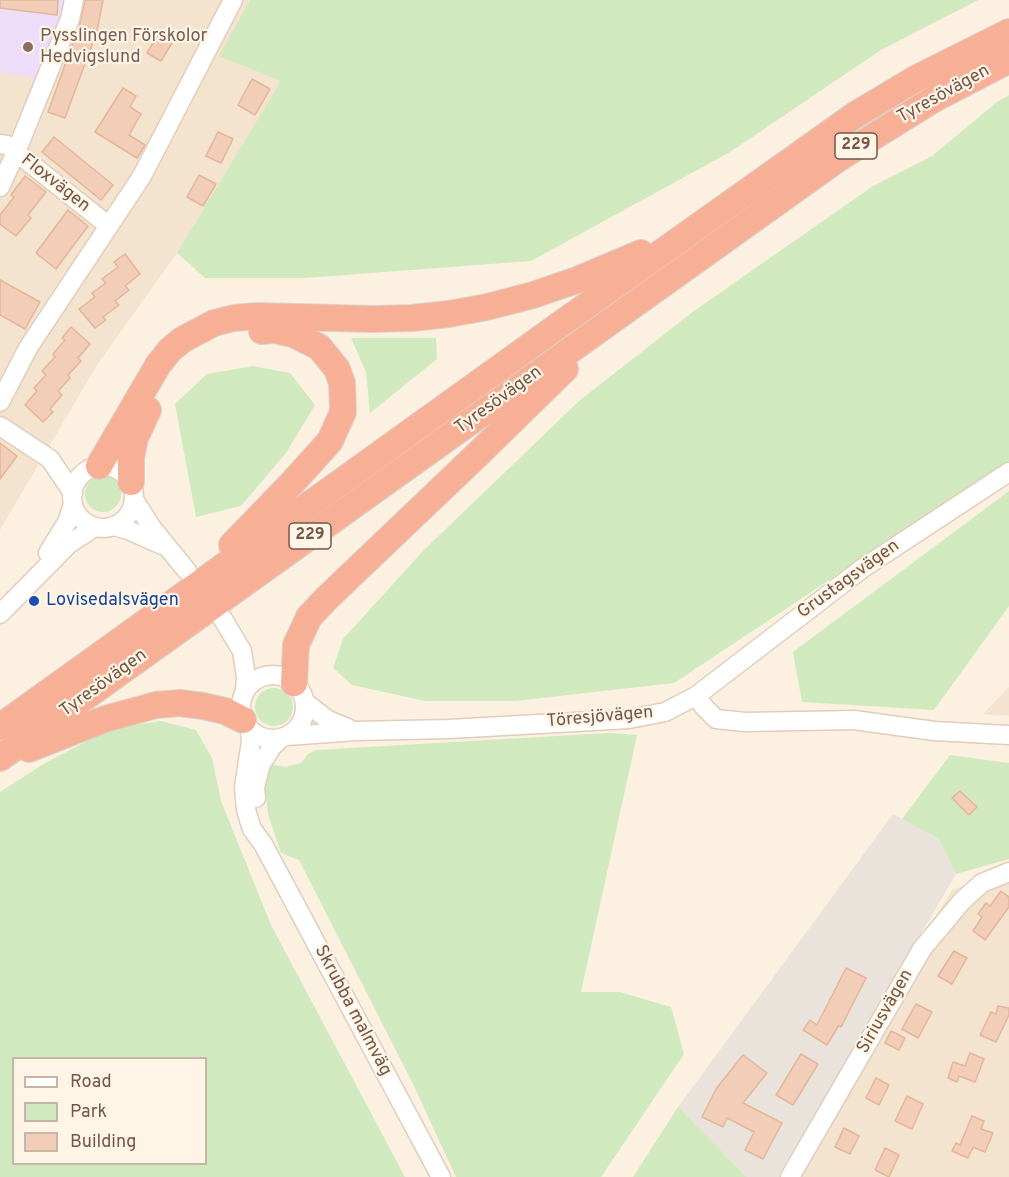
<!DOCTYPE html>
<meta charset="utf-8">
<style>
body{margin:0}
#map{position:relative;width:1009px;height:1177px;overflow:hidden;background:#fcf1e0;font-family:Overpass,sans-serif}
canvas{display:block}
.legend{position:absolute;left:12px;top:1057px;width:195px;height:108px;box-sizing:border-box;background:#fff5e6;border:2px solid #c7b6a6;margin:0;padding:8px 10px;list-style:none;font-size:18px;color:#735747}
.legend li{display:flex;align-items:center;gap:12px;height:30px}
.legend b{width:30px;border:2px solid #c7b6a6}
</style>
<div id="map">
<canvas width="1009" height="1177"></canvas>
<ul class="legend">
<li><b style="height:8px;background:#fff"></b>Road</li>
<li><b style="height:16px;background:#d0e9bf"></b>Park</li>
<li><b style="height:16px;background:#f2ceb8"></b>Building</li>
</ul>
</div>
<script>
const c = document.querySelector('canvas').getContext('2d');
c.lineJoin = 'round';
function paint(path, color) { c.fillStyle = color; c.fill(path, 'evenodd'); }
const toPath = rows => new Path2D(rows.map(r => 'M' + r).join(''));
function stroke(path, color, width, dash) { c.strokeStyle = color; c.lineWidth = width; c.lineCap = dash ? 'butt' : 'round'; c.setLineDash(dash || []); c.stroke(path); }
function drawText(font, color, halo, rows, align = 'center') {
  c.font = font + ' Overpass,sans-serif'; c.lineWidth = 4.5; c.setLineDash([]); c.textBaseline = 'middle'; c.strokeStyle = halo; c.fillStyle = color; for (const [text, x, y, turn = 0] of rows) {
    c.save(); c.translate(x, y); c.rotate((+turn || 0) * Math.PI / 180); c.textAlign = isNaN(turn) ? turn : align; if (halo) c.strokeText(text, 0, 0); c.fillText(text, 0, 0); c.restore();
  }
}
const residential = toPath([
 [0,0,250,0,220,56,282,81,177,253,97,365,0,530],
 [1009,687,1009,716,983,714],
 [1009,870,1009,1177,778,1177,952,890]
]);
const industrial = toPath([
 [893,814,939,839,956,874,778,1177,747,1177,678,1107]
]);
const education = toPath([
 [0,0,69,0,43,79,0,73]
]);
const green = toPath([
 [250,0,978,0,881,50,730,152,531,261,305,278,205,278,177,253,281,81,219,56],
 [1009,95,1009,461,674,683,515,701,425,701,352,685,333,668,343,639,424,550,579,401,694,311,873,186,932,156,997,102],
 [351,338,436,338,437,359,370,413,366,372],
 [253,366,290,373,315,405,286,453,241,506,196,517,175,404,207,374],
 '85 494a18 18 0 1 1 36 0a18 18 0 1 1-36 0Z',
 [1009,491,1009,606,934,710,802,702,793,652],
 '255 707a19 19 0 1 1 38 0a19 19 0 1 1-38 0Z',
 [161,721,196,730,212,758,221,801,271,925,405,1177,0,1177,0,792,45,763,112,728],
 [14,1058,206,1058,206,1164,14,1164],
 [609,733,637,735,581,992,620,992,671,1007,684,1054,601,1177,456,1177,413,1084,299,860,281,853,268,814,265,787,269,764,285,767,301,763,308,754,316,750],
 [950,755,1009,763,1009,859,956,874,939,839,902,819],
 [678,1107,747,1177,633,1177]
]);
const building = toPath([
 [0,0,58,0,57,15,0,8,0,0],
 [85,0,103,0,97,31,65,118,48,112,74,40,76,41,85,0],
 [161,30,175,38,161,61,147,53,161,30],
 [252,79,270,89,255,115,238,105,252,79],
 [123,88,136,96,130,107,141,114,129,135,145,145,137,158,95,132,123,88],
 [218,132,233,139,221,163,206,156,218,132],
 [54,137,113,185,101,200,42,152,54,137],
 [199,175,216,184,203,206,187,197,199,175],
 [25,176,46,192,28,215,31,218,16,236,0,224,0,215,14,197,11,195,25,176],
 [68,210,88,226,56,269,36,253,68,210],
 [125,254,140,274,125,286,129,290,115,301,119,305,103,317,106,320,95,328,79,309,95,297,92,293,106,283,102,279,118,267,114,262,125,254],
 [0,280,40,302,25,329,0,315,0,280],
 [71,327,90,344,78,358,81,361,68,375,70,378,58,391,62,395,50,409,53,412,43,422,25,405,37,391,34,388,46,375,42,371,55,357,53,354,65,340,62,338,71,327],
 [0,443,17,456,0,479,0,443],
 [960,791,977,807,969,815,952,798,960,791],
 [1001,891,1009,897,1009,907,985,940,973,931,982,917,978,914,986,903,990,906,1001,891],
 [954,951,967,958,952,984,938,976,954,951],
 [846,968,866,978,841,1027,839,1025,827,1045,803,1030,810,1020,817,1025,846,968],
 [916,1004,932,1012,918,1038,902,1029,916,1004],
 [998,1006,1009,1008,1009,1015,996,1042,980,1035,991,1012,996,1014,998,1006],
 [891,1031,905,1038,899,1050,885,1043,891,1031],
 [970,1053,984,1059,975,1082,959,1076,957,1082,948,1078,953,1062,965,1066,970,1053],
 [801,1054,818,1064,793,1105,776,1095,801,1054],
 [743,1055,767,1073,743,1103,782,1123,763,1159,745,1150,754,1132,727,1118,723,1127,702,1117,716,1089,743,1055],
 [876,1078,889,1085,879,1105,866,1098,876,1078],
 [907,1096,923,1104,912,1129,895,1121,907,1096],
 [972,1116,984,1121,981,1129,993,1133,985,1152,973,1147,968,1158,952,1151,956,1143,960,1145,972,1116],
 [844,1128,859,1136,850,1154,835,1147,844,1128],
 [885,1148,899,1155,889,1177,875,1170,885,1148]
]);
const minor = toPath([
 [0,144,7,145,109,226],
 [0,187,16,152,70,19,74,0],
 [0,402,28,348,142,176,233,0],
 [0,426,50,459,73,493],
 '72 497a31 31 0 1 1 62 0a31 31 0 1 1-62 0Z',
 [135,501,152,528,187,571],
 [114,526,128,530,162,545],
 [48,553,67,522,73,504],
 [0,614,69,544,95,527],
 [221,616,242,651,246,677,245,691],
 '241 707a32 32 0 1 1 64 0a32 32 0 1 1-64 0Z',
 [696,696,863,568,1009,472],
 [305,702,328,720,348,728],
 [250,731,251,741,244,787,246,810,252,829,263,844,441,1177],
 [287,736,356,731,449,729,629,719,665,712,696,696,705,708,716,719,745,722,854,720,934,731,1009,735],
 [256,798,255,787,261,764,272,747,281,738],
 [790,1177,922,949,962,901,982,883,1009,872]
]);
const highway = toPath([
 [99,466,158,365,170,350,182,340,214,323,234,318,257,316,373,319,412,318,449,314,487,307,533,295,577,280,641,253],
 [131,482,131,458,135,438,148,410],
 [232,545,293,482,330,441,343,412,342,383,337,369,319,347,293,334,275,330,262,331],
 [294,683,296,645,309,617,327,598,478,454,565,369],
 [0,727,562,323,855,115,917,78,1009,32],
 [29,749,105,719,156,705,180,703,203,706,225,711,243,720],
 [0,758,839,158,934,99,1009,60]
]);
const markers = [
 [28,47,6,"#8d6e63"],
 [34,601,6,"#1a4fb4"]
];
const shields = [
 [856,146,42],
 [310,536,42]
];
const shieldNames = [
 ["229",856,146],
 ["229",310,536]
];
const educationNames = [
 ["Pysslingen Förskolor",40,37],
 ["Hedvigslund",40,58]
];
const streetNames = [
 ["Tyresövägen",944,95,-29],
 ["Floxvägen",55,184,38],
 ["Tyresövägen",499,401,-36],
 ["Grustagsvägen",849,580,-36],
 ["Tyresövägen",104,684,-36],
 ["Töresjövägen",600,718,-5],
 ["Skrubba malmväg",352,1011,62],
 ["Siriusvägen",886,1012,-60]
];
const transitNames = [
 ["Lovisedalsvägen",46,601]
];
paint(residential, '#f4e3ce');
paint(industrial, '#eae3dc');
paint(education, '#eeddf8');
paint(green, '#d0e9bf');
paint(building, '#f2ceb8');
stroke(building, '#e4b598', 1.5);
stroke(minor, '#e0cdbc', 21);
stroke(highway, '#dbd3cf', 28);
stroke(minor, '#fff', 18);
stroke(highway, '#f7af96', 26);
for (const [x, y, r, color] of markers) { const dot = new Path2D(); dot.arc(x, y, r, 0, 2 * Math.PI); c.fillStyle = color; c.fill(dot); stroke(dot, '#fff5e6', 2); }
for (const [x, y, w] of shields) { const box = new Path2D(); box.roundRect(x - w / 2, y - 13, w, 26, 4.5); c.fillStyle = '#fff5e6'; c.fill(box); stroke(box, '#735747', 1.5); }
drawText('bold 16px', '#735747', null, shieldNames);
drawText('18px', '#785e54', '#fff5e6', educationNames, 'left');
drawText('18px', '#735747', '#fff5e6', streetNames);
drawText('18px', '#164399', '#fff5e6', transitNames, 'left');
</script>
